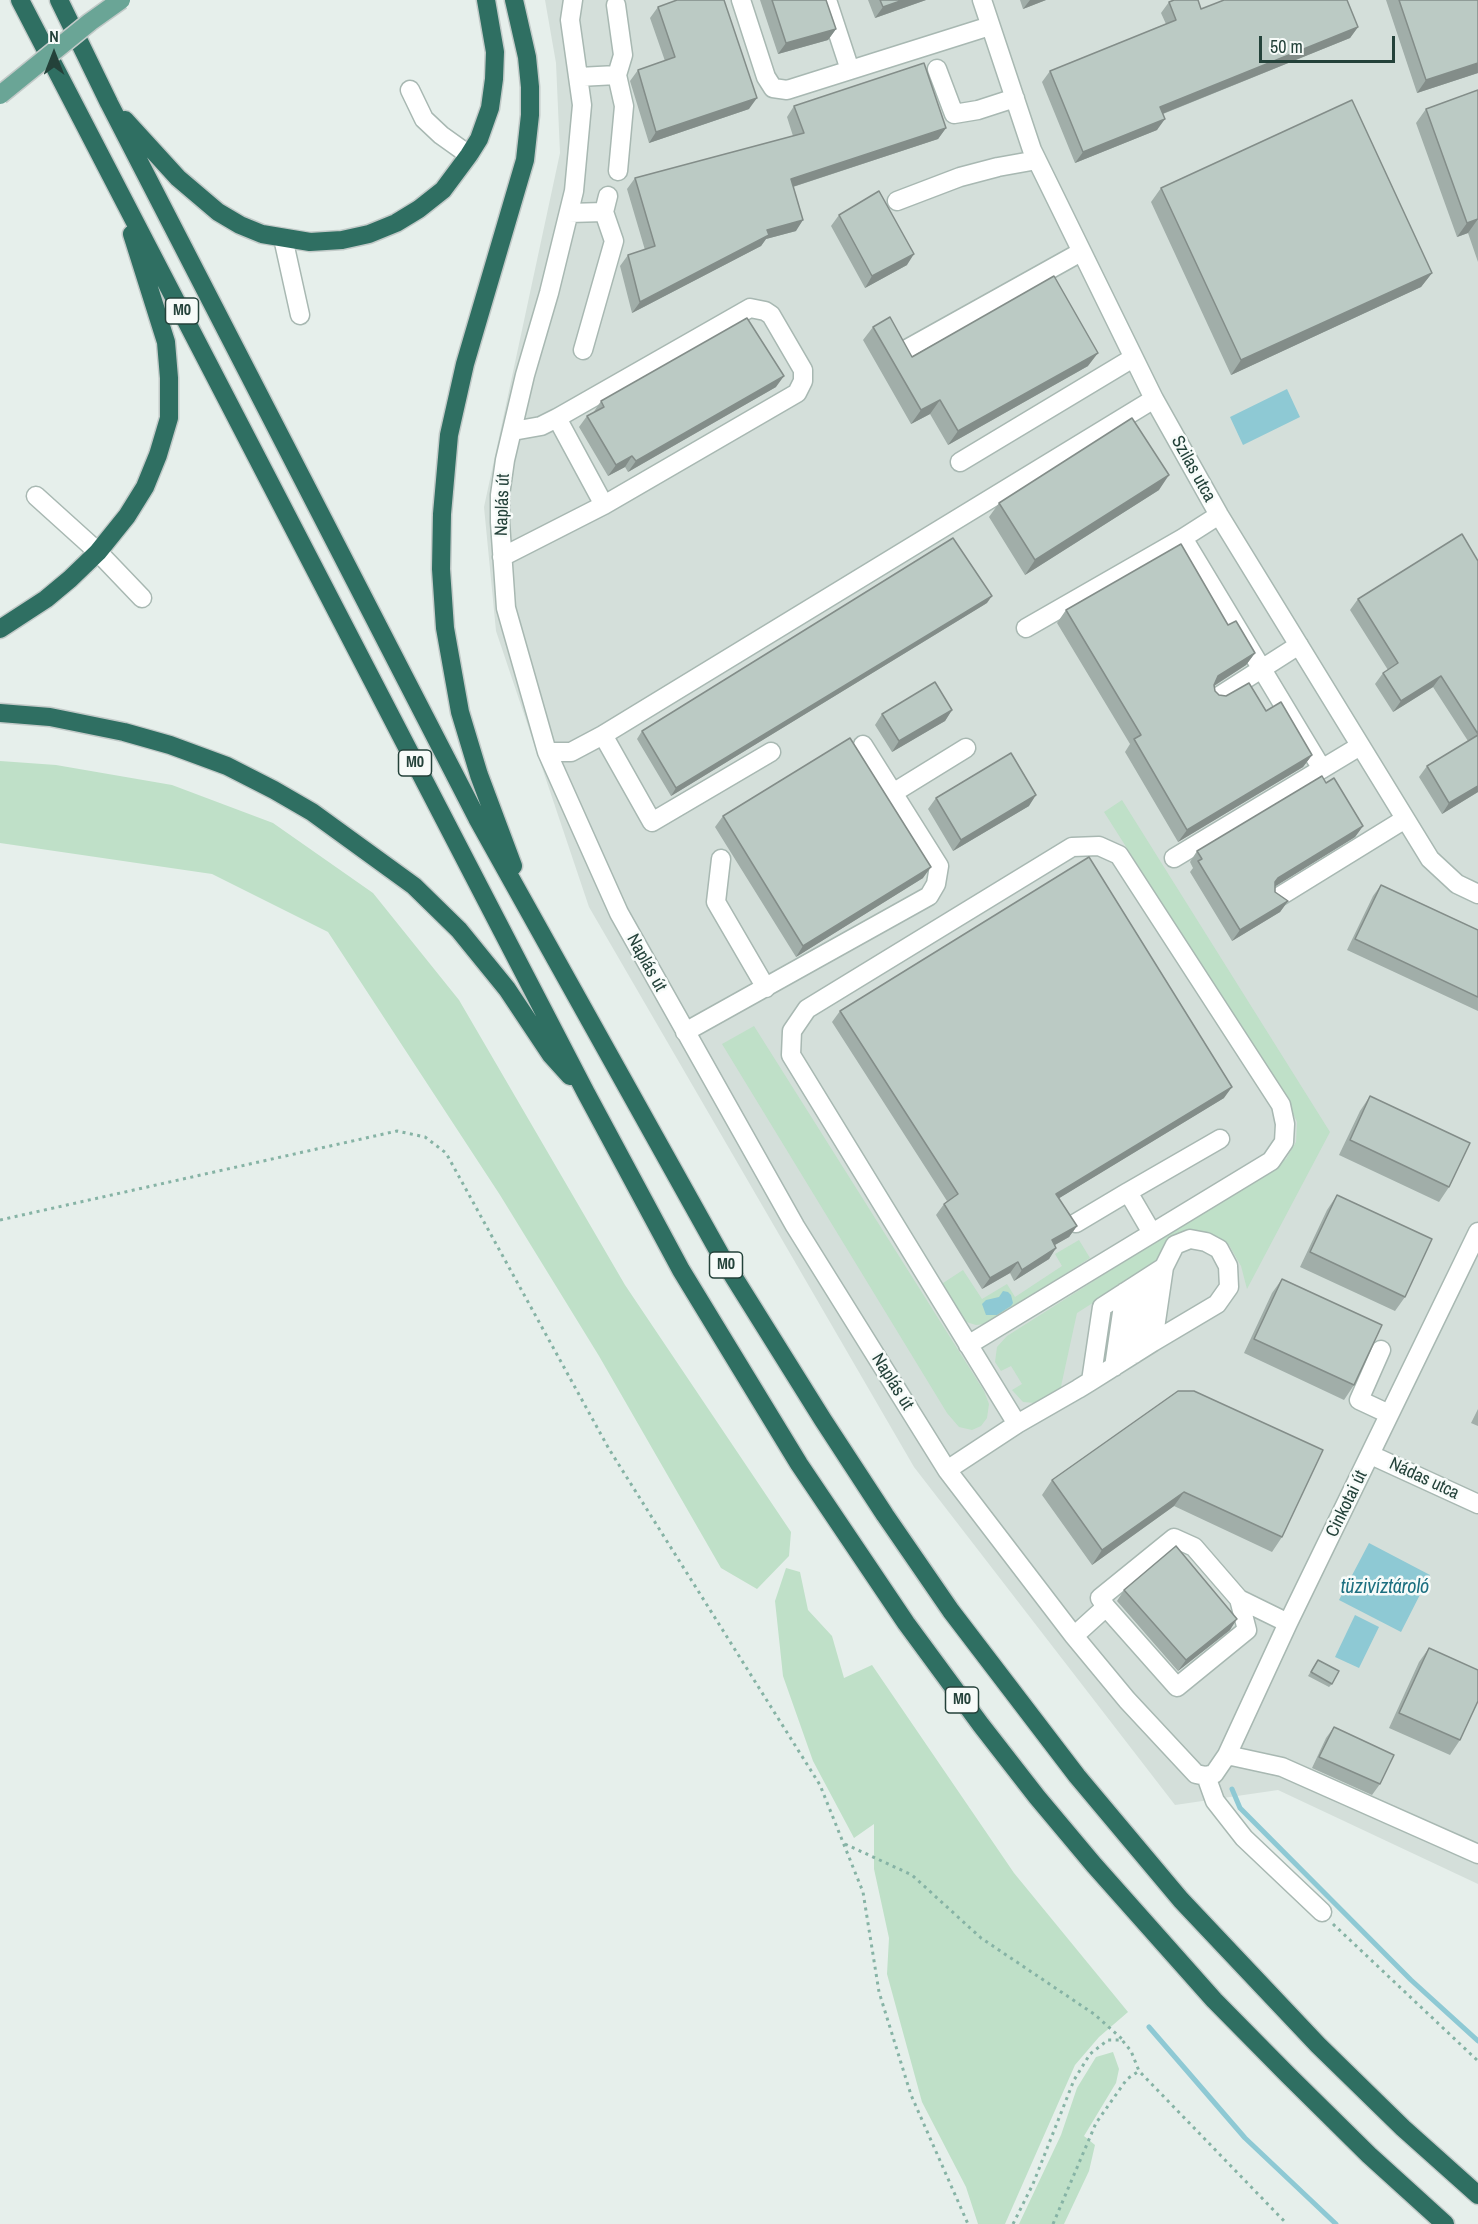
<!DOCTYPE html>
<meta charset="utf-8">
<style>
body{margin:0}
#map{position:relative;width:1478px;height:2224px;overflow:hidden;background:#e6efeb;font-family:"Archivo Narrow",sans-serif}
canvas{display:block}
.north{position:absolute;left:24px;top:24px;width:60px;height:60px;-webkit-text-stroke:4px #f7fbf9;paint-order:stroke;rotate:0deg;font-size:16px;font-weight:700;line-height:24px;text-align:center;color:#24423a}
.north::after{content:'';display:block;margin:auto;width:21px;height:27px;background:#24423a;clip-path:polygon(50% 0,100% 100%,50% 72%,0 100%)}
.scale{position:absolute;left:1259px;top:36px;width:136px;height:27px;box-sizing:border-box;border:3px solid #24423a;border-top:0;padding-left:8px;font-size:18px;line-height:21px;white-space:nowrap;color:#24423a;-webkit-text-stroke:4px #f7fbf9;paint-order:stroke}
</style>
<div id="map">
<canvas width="1478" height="2224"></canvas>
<div class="north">N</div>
<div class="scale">50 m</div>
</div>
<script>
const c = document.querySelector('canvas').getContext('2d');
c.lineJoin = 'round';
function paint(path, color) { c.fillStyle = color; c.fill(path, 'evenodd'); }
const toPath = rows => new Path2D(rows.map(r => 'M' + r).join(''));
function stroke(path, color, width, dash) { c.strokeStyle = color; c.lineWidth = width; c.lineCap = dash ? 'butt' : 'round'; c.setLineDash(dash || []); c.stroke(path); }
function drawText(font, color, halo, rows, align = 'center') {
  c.font = font + ' "Archivo Narrow",sans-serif'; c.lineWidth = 5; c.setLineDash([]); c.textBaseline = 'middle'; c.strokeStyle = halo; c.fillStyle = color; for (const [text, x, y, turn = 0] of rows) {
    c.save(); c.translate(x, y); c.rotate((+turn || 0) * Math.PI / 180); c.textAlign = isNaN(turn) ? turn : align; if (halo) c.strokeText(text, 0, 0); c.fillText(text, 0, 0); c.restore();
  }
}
const built = toPath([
 [545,0,1478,0,1478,1884,1278,1790,1175,1805,914,1467,589,907,496,631,484,507,560,153,556,63]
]);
const green = toPath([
 [0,761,56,765,172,785,273,823,373,893,459,1000,625,1285,791,1532,789,1556,757,1589,721,1568,599,1356,500,1195,328,932,212,874,0,843],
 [1122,800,1330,1132,1247,1289,1241,1266,1229,1245,1211,1235,1169,1243,1151,1266,1077,1313,1060,1391,1045,1401,1035,1403,1023,1402,1012,1390,1022,1384,1011,1366,1001,1371,995,1362,997,1347,1007,1336,1286,1159,1296,1142,1297,1122,1287,1101,1104,812],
 [754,1026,984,1391,989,1404,987,1418,981,1426,972,1430,959,1427,947,1413,722,1044],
 [1079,1240,1090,1258,986,1324,976,1325,963,1321,940,1285,963,1270,982,1299,1007,1284,1015,1297,1062,1266,1055,1254],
 [786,1568,800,1572,808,1610,832,1636,844,1678,872,1665,1014,1873,1128,2012,1099,2037,1075,2065,1005,2224,978,2224,966,2187,922,2102,887,1974,889,1938,874,1869,874,1824,854,1838,813,1761,783,1676,775,1601],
 [1113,2052,1119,2069,1116,2083,1084,2136,1095,2145,1089,2171,1064,2224,1019,2224,1061,2135,1077,2088,1096,2057]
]);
const water = toPath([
 [1287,389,1300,417,1243,445,1230,417],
 [1003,1291,1008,1292,1011,1295,1013,1303,1011,1306,997,1315,986,1315,982,1304,986,1300,999,1297],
 [1369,1543,1430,1575,1401,1632,1339,1600],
 [1355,1615,1379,1627,1359,1668,1335,1657]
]);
const stream = toPath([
 [1232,1789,1240,1808,1411,1980,1478,2041],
 [1149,2027,1245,2138,1336,2224]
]);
const path = toPath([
 [0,1220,397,1131,425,1137,446,1153,609,1449,820,1785,863,1892,879,1992,911,2095,968,2224],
 [845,1844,912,1875,981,1938,1094,2014,1122,2039],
 [1333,1924,1478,2061],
 [1013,2224,1033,2184,1074,2080,1090,2054,1108,2040,1122,2040,1131,2051,1139,2071,1287,2224],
 [1053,2224,1096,2123,1127,2079,1139,2071]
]);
const minor = toPath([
 [573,0,570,20,582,105,574,191,549,293,525,375,505,460,500,495,500,522,506,608,547,752,619,913,795,1226,947,1470,1074,1636,1127,1700,1196,1774,1206,1776,1214,1774,1227,1755,1288,1623,1478,1232],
 [741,0,766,77,773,88,787,90,990,26],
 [827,0,850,70],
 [982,0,1032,150,1154,399,1219,515,1430,859,1457,884,1478,894],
 [937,69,954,114,978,110,1015,98],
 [617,75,624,106,618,171],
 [579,77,617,75,623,55,616,5],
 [410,90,424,119,441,135,469,155],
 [897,201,960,177,998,167,1037,160],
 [569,213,604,212],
 [283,238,300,315],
 [583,350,614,241,604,212,608,196],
 [905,350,1081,252],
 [557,418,604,505],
 [960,462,1133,358],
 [36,496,98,552,142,598],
 [1183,538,1322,769],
 [502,557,604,505,797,393,803,381,803,370,771,315,765,311,750,308,557,418,541,426,513,431],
 [1026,628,1183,538,1219,515],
 [1216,698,1299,645],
 [603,735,652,822,771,752],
 [547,752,571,752,603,735,1154,399],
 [893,793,966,748],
 [1174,858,1360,746],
 [721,859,716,902,766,988],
 [1277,898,1405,819],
 [685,1032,929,896,936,884,939,866,863,745],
 [1128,1192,1220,1139],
 [1076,1223,1128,1192,1152,1233],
 [1153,1342,1164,1267],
 [968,1345,1271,1161,1284,1142,1285,1124,1281,1105,1119,855,1099,846,1072,847,807,1009,792,1031,791,1055,1017,1424],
 [1381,1350,1359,1400,1389,1414],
 [1134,1354,1144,1280],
 [1114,1367,1125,1292],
 [1371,1455,1478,1504],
 [947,1470,1017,1424,1078,1389,1091,1381,1153,1342,1217,1304,1229,1287,1228,1266,1219,1249,1206,1242,1190,1239,1175,1245,1164,1267,1102,1307,1091,1381],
 [1106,1607,1100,1598,1174,1538,1194,1547,1239,1599,1288,1623],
 [1074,1636,1106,1607,1177,1687,1247,1630,1239,1599],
 [1227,1755,1282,1767,1478,1854],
 [1206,1776,1215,1801,1244,1838,1322,1912]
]);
const highway = toPath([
 [20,0,586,1093,681,1270,799,1464,906,1623,981,1725,1037,1797,1094,1865,1214,2000,1288,2075,1369,2155,1445,2224],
 [59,0,109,103,477,818,725,1263,823,1420,885,1515,951,1611,1077,1776,1181,1900,1318,2045,1403,2128,1478,2195],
 [125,120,178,178,218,212,240,225,262,234,310,242,342,240,369,234,396,223,419,209,443,190,469,155,479,139,490,108,494,79,495,52,486,0],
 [0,629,46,599,70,579,98,552,127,516,145,487,158,455,169,418,169,378,166,342,132,234],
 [0,713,50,717,124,732,170,745,227,766,274,790,312,812,414,886,459,930,507,989,551,1055,570,1076],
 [513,866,479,775,460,712,445,628,441,569,442,514,449,435,465,364,525,160,530,115,530,87,527,57,514,0]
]);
const majorBridge = toPath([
 [0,95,90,22,121,0]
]);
const wall = toPath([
 [760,0,826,0,836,29,828,40,778,54],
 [868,0,926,0,875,18],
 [1020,0,1046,0,1023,9],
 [1386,0,1478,0,1478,73,1417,93],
 [1169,2,1201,9,1358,27,1350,38,1163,114,1157,130,1075,163,1042,82,1050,71,1166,24,1161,13],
 [658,7,749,109,649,143,630,81,638,70,665,61,650,18],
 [1478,90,1478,262,1468,233,1457,237,1416,123,1426,109],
 [794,106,946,128,938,139,793,187,796,231,766,239,761,246,632,313,620,266,628,255,645,250,627,189,635,178,793,136,787,117],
 [1161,188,1432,273,1421,287,1231,375,1151,202],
 [839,215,907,265,865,288,831,226],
 [873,327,912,357,1088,366,948,445,930,414,911,424,863,340],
 [776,387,628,472,625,467,608,476,579,427,587,416,593,413,601,401],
 [1159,490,1025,575,989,517,999,503],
 [1478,561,1478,792,1442,814,1419,777,1427,766,1468,741,1433,687,1393,712,1375,684,1383,673,1388,670,1350,610,1358,599],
 [987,603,671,796,637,739,642,731],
 [1066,610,1228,625,1255,653,1246,665,1214,686,1215,691,1219,695,1266,711,1312,755,1303,767,1178,842,1125,752,1130,744,1057,623],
 [952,710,945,721,892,752,875,725,882,714],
 [1326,783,1363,826,1355,837,1275,886,1275,892,1288,901,1280,912,1232,941,1190,872,1193,868,1190,862,1197,851],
 [936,798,1029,806,953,851,928,809],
 [723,816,923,878,796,957,715,827],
 [1381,885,1478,930,1478,1011,1347,950,1373,896],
 [840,1011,1224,1098,1059,1198,1077,1226,1069,1237,1055,1245,1056,1248,1049,1259,1014,1281,1010,1273,982,1289,936,1215,944,1204,947,1201,832,1022],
 [1370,1096,1449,1187,1439,1202,1339,1155,1360,1111],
 [1337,1195,1405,1297,1395,1311,1300,1267,1327,1210],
 [1282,1279,1354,1385,1344,1400,1244,1353,1272,1293],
 [1178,1391,1282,1537,1272,1552,1174,1506,1092,1565,1042,1495,1052,1480],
 [1478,1409,1478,1426,1471,1423],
 [1124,1590,1230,1630,1178,1671,1117,1601],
 [1429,1648,1460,1740,1450,1755,1389,1728,1419,1662],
 [1318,1660,1332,1684,1329,1687,1308,1676],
 [1334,1727,1380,1784,1372,1795,1312,1768,1326,1738]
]);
const shadedWall = toPath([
 [903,0,926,0,875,18,883,7],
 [1030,0,1046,0,1023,9],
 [1358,27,1350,38,1152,118,1160,107],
 [836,29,828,40,778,54,786,43],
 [1478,63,1478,73,1417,93,1426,80],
 [757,98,749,109,649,143,656,132],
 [1165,119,1157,130,1075,163,1083,152],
 [946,128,938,139,783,190,791,179],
 [1478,219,1468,233,1457,237,1467,223],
 [803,220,796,231,766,239,761,246,632,313,640,302,767,230],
 [914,254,907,265,865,288,872,276],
 [1432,273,1421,287,1231,375,1241,360],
 [1098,353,1088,366,948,445,958,431],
 [784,376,776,387,628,472,636,461],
 [940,400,930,414,911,424,921,410],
 [632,456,625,467,608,476,616,465],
 [1169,475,1159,490,1025,575,1035,560],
 [992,596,987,603,671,796,676,788],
 [1255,653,1246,665,1209,689,1218,676],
 [1441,676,1433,687,1393,712,1401,701],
 [952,710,945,721,892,752,899,741],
 [1312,755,1303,767,1178,842,1187,830],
 [1478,786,1478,792,1442,814,1449,803],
 [1036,795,1029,806,953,851,961,840],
 [1363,826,1355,837,1271,889,1267,893,1278,878],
 [931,867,923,878,796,957,803,946],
 [1288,901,1280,912,1232,941,1240,930],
 [1232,1087,1224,1098,1048,1205,1056,1194],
 [1077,1226,1069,1237,1044,1251,1052,1240],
 [1056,1248,1049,1259,1014,1281,1022,1270],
 [1018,1262,1010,1273,982,1289,990,1278],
 [1184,1492,1174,1506,1092,1565,1102,1550],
 [1237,1619,1230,1630,1178,1671,1186,1660]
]);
const building = toPath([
 [677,0,724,0,757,98,656,132,638,70,675,57,658,7,677,0],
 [772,0,826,0,836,29,786,43,772,0],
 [880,0,903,0,883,7,880,0],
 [1174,0,1198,0,1201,9,1224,0,1347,0,1358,27,1160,107,1165,119,1083,152,1050,71,1176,20,1169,2,1174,0],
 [1399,0,1478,0,1478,63,1426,80,1399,0],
 [924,63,946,128,791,179,803,220,767,230,769,235,640,302,628,255,655,246,635,178,804,133,794,106,924,63],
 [1478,90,1478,219,1467,223,1426,109,1478,90],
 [1352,100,1432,273,1241,360,1161,188,1352,100],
 [879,191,914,254,872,276,839,215,879,191],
 [1054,276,1098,353,958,431,940,400,921,410,873,327,890,317,912,357,1054,276],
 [747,318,784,376,636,461,632,456,616,465,587,416,604,407,601,401,747,318],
 [1132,418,1169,475,1035,560,999,503,1132,418],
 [1462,534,1478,561,1478,734,1441,676,1401,701,1383,673,1398,663,1358,599,1462,534],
 [953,538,992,596,676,788,642,731,953,538],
 [1181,544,1228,625,1236,621,1255,653,1218,676,1214,685,1215,691,1219,695,1226,696,1249,683,1266,711,1281,702,1312,755,1187,830,1134,739,1141,735,1066,610,1181,544],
 [935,682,952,710,899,741,882,714,935,682],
 [1478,735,1478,786,1449,803,1427,766,1478,735],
 [850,738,931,867,803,946,723,816,850,738],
 [1011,753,1036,795,961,840,936,798,1011,753],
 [1322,776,1326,783,1334,778,1363,826,1278,878,1275,882,1275,892,1288,901,1240,930,1198,861,1202,859,1197,851,1322,776],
 [1089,857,1232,1087,1056,1194,1077,1226,1052,1240,1056,1248,1022,1270,1018,1262,990,1278,944,1204,958,1194,840,1011,1089,857],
 [1381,885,1478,930,1478,997,1355,939,1381,885],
 [1370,1096,1470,1143,1449,1187,1350,1140,1370,1096],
 [1337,1195,1432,1239,1405,1297,1310,1252,1337,1195],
 [1282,1279,1382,1325,1354,1385,1254,1339,1282,1279],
 [1178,1391,1194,1391,1323,1450,1282,1537,1184,1492,1102,1550,1052,1480,1178,1391],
 [1176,1546,1237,1619,1186,1660,1124,1590,1176,1546],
 [1429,1648,1478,1670,1478,1701,1460,1740,1399,1713,1429,1648],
 [1318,1660,1339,1671,1332,1684,1311,1672,1318,1660],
 [1334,1727,1394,1755,1380,1784,1319,1757,1334,1727]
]);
const shields = [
 [182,311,33],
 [415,763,33],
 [726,1265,33],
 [962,1700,33]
];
const shieldNames = [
 ["M0",182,311],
 ["M0",415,763],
 ["M0",726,1265],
 ["M0",962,1700]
];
const streetNames = [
 ["Szilas utca",1193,469,61],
 ["Naplás út",503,505,-88],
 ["Naplás út",646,963,61],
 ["Naplás út",892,1382,58],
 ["Nádas utca",1424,1479,25],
 ["Cinkotai út",1347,1504,-64]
];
const waterNames = [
 ["tüzivíztároló",1385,1588]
];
paint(built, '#d4dfda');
paint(green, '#bfe0c8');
paint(water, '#8ec9d4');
stroke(stream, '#8ec9d4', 5);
stroke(minor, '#a8b8b2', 21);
stroke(highway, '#c2cac8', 21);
stroke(path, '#86b3a5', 3, [3, 4.5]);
stroke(minor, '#fff', 18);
stroke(highway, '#2f6f62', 18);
stroke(majorBridge, '#c2cac8', 21, []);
stroke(majorBridge, '#6aa596', 18);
paint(wall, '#a1aea9');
paint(shadedWall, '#838d89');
paint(building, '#bbcac4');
stroke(building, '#838d89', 1.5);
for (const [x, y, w] of shields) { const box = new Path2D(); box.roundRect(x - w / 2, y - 13, w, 26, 4.5); c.fillStyle = '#f7fbf9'; c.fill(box); stroke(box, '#24423a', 1.5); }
drawText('bold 16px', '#24423a', null, shieldNames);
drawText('18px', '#24423a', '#f7fbf9', streetNames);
drawText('italic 20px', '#1c6f80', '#f7fbf9', waterNames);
</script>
